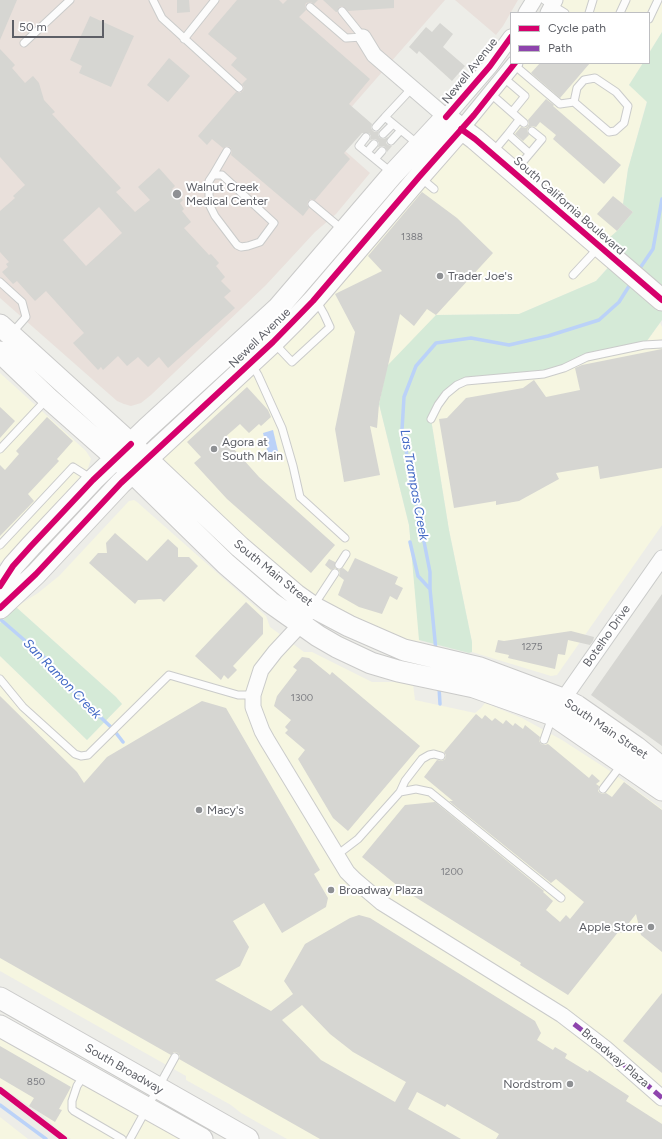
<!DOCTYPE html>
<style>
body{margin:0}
#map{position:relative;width:662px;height:1139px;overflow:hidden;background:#edede8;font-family:Figtree,sans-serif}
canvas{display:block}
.legend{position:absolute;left:510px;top:12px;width:140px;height:52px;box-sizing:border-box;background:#fff;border:1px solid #bebfc2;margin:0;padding:5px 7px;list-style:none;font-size:12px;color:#5d5f66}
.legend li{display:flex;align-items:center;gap:8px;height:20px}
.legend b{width:20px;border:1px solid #bebfc2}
.scale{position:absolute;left:12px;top:20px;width:92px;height:18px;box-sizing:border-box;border:2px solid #5d5f66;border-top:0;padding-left:5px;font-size:12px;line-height:14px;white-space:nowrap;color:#5d5f66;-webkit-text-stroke:3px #fff;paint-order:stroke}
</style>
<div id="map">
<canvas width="662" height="1139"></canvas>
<ul class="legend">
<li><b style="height:5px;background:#d6006c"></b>Cycle path</li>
<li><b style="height:5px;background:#8e44ad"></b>Path</li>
</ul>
<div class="scale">50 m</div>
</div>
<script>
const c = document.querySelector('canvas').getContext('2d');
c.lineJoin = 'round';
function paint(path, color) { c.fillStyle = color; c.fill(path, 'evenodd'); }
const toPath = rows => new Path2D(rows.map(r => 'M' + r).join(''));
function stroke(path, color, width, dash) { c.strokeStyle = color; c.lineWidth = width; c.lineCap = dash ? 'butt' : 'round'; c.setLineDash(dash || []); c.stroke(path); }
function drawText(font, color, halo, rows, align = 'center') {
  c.font = font + ' Figtree,sans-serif'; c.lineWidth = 4; c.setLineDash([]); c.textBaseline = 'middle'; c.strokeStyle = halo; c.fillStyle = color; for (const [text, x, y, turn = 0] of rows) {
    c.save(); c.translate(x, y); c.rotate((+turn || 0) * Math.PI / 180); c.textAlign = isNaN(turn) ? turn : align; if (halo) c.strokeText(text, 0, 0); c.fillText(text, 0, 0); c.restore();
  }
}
const commercial = toPath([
 [555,0,662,0,662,32,649,53,649,13,548,13],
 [515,63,643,63,629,85,647,101,628,169,623,204,633,212,617,231,615,259,596,281,519,314,436,315,379,404,409,525,421,654,349,626,147,459,273,342],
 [660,323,662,327,662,525,557,675,551,676,472,652,472,642,449,530,431,419,457,385,644,345],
 [0,373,86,451,91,459,88,468,6,559,0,563],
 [134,500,137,502,266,616,270,627,304,652,312,652,372,682,403,682,413,684,415,700,475,713,481,708,485,703,522,718,562,740,610,771,662,809,662,1139,287,1139,241,1113,231,1105,186,1080,186,1076,0,971,0,656,87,740,122,704,116,697,16,607,38,593,59,576,129,501],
 [0,1018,202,1139,71,1139,61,1133,43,1115,0,1086],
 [0,1117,28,1139,0,1139]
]);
const medical = toPath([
 [0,0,445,0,327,135,370,173,336,214,315,232,266,285,151,395,141,403,131,406,124,404,117,401,0,298],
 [455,0,518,0,503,26,496,35]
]);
const green = toPath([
 [662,32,662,320,644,345,618,350,564,368,457,385,431,419,449,530,472,642,472,652,469,653,419,640,409,525,379,404,387,366,436,315,519,314,596,281,615,260,600,246,617,231,633,212,623,204,628,169,647,102,629,85,643,63,649,63,649,53],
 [16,607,116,697,122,704,87,740,0,656,0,623]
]);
const water = toPath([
 [273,430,278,451,268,454,263,433]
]);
const stream = toPath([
 [638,271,653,249,662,199],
 [410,542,418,576,430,589],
 [0,619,45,658,74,692,113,729,123,742],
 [436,651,430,589,430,572,402,430,404,397,416,366,436,343,471,338,509,345,548,336,599,320,619,302,631,283],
 [439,687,440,704],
 [0,1105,46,1139]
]);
const building = toPath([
 [0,0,17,0,0,40],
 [177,0,189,0,190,12,177,13],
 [237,0,279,0,283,4,287,0,318,0,314,4,311,2,306,3,305,6,306,10,299,17,370,79,349,104,371,123,372,124,371,128,373,131,375,132,379,131,378,135,380,138,384,139,388,137,386,143,388,145,392,146,387,152,385,147,383,146,378,147,379,143,377,140,375,139,370,140,371,136,369,133,362,133,344,153,350,159,315,200,311,199,308,201,307,205,309,208,303,216,231,155,232,151,230,147,227,146,223,148,212,139,207,145,198,136,236,92,240,93,243,91,244,87,242,84,247,79,231,65,237,58,208,34],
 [323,0,394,0,394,8,348,11,344,7,342,6,339,7,337,12,336,12],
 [90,16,134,36,111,87,79,73,82,66,70,60],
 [440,23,453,34,443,47,465,66,452,81,419,51,417,54,409,47,426,27,432,32],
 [0,49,15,65,12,68,25,83,33,76,39,83,44,100,55,112,52,114,121,188,116,192,135,212,150,200,138,187,159,168,175,186,172,189,183,200,180,203,184,209,182,211,191,222,184,228,209,255,211,254,219,263,216,266,225,277,221,281,231,291,224,297,235,308,168,368,159,357,148,367,138,357,127,366,118,356,103,370,101,367,98,370,73,343,84,333,46,291,35,301,17,281,13,284,2,272,8,267,6,264,9,262,0,252,0,211,15,198,13,196,25,185,0,157],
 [99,207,122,233,86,266,63,240],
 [169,58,190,76,168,102,147,85],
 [540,63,590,63,560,98,531,73],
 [546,99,554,105,553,106,621,165,604,184,553,139,556,135,540,122,536,127,532,126,528,128,527,131,529,135,523,141,515,134,521,127,525,128,527,127,529,124,528,120],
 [422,192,457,218,493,253,436,315,427,309,414,326,400,314,379,404,377,428,370,426,380,475,344,482,335,429,355,332,335,294,382,271,368,256],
 [613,196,633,212,617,231,597,214],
 [662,349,662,468,600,479,598,466,556,473,559,479,519,501,496,505,496,501,454,508,439,419,447,418,466,398,523,388,534,380,546,397,580,390,575,368,582,365],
 [247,387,268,410,271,417,261,426,259,424,249,433,240,424,224,438,259,477,335,545,311,573,227,499,194,463,201,457,187,442],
 [0,407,15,421,0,438],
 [47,417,73,441,57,459,59,461,28,494,34,501,0,536,0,465,5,470,19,454,16,451],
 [115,533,147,561,168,539,178,548,178,557,189,557,198,566,164,602,161,599,138,600,135,604,89,563,98,553,107,553,106,543],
 [355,558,398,577,395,584,403,588,397,600,390,596,382,614,359,607,338,595,344,580,339,576,340,573,339,570,343,568,348,572],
 [329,559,335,562,335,568,331,570,325,565],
 [662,594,662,746,591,695],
 [246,602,263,618,263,634,233,666,237,670,228,679,224,675,221,680,195,656],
 [571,631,594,637,593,641,590,645,568,640,565,655,558,654,555,669,508,658,509,655,495,652,498,640,504,641],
 [302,657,309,658,330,675,332,672,420,746,348,831,333,818,298,759,305,750,285,733,288,730,285,727,291,720,274,706,277,696,297,670,293,667],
 [0,696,77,772,84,783,107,757,202,701,226,708,320,870,314,874,328,898,326,907,282,933,264,903,233,921,249,947,240,966,215,980,271,1011,293,994,284,981,305,944,350,918,359,915,370,918,535,1021,541,1033,537,1040,553,1050,555,1047,567,1054,565,1058,588,1072,589,1070,629,1096,626,1101,662,1124,662,1139,496,1139,499,1134,447,1104,445,1107,417,1092,408,1109,461,1139,320,1139,179,1059,180,1056,178,1053,174,1052,171,1055,0,958],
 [302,1005,330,1034,353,1052,406,1082,395,1102,321,1060,282,1020],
 [476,714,482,719,485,715,492,721,495,718,503,724,506,720,513,726,515,723,523,729,525,725,540,737,539,741,541,744,545,745,548,744,589,778,592,774,600,781,596,784,599,786,598,791,600,793,603,794,606,793,612,797,624,782,662,810,662,952,641,935,636,914,621,933,619,931,568,995,520,965,521,963,399,887,362,857,405,805,435,802,544,891,543,892,553,901,546,910,560,922,566,915,570,919,584,902,556,879,551,883,449,801,453,801,424,777,437,760,442,761,445,759,446,755,444,752],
 [662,993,662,1073,623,1041],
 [0,1046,71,1087,59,1109,62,1110,55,1122,29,1106,34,1098,0,1078]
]);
const lane = toPath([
 [153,0,162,18,239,88],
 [544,0,565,13],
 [310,7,346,38,363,37],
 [342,11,363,37],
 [589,13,593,0],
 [620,13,626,0],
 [649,19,658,0],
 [184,39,215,0],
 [24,43,70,0],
 [513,64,560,104,574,102,609,132,615,131,624,123,628,106,616,92,595,78,584,80,577,88,574,102],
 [504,78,525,96,512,112],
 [412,88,385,117,419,145],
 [491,94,524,123],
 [376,127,385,117],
 [383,134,393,124],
 [508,134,519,120],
 [366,137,359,146,392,173],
 [391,141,401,130],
 [367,152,374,144],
 [493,152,508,134,529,153],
 [375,159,382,151],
 [515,171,542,139,532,131],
 [213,175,222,175,274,223,260,242,248,246,241,247,237,245,215,216,209,204,209,181,213,175],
 [213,175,227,151],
 [421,178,434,189],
 [312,204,343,230],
 [573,275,599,247],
 [0,282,22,302,26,317,12,333],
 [275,344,292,362,330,327,324,314,320,307,314,303],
 [252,365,258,375,282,428,293,466,300,497,345,538],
 [431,419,438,405,446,394,457,385,466,381,544,374,564,368,587,357,644,345,662,344],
 [0,449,47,399],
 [0,545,73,467,92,479],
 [339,565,346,554],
 [314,605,335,573],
 [0,679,23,707,75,754,81,756,88,755,92,751,169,675,238,695,253,695],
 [544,740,552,717],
 [603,789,622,764],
 [400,792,416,789,430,792,561,898],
 [337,855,358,839,400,792,405,781,422,759,429,755,434,754,441,756],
 [84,1075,77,1086,72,1101,72,1109,74,1111,122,1139],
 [130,1139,175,1057]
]);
const street = toPath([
 [526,13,534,0],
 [548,13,555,0],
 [363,37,374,55,446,117,490,66,511,37],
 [461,129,515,63],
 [306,616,301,624,275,652,261,670,253,695,253,707,262,731,267,740,347,872,355,880,382,903,562,1015,605,1048,662,1098],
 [557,708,662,558]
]);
const secondary = toPath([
 [0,325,131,444,240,547,296,595,313,607,349,626,404,650,480,668,563,699,577,706,636,747,662,768],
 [0,352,48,398,133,473,226,564,270,602,318,636,337,647,371,663,398,671,474,687,553,715,662,790],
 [0,586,13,566,31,546,93,480,146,429,278,308,393,174,446,117,475,139,662,300],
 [0,608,36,574,121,483,273,342,295,320,313,301,419,177,461,129],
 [0,998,248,1139],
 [0,1026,202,1139]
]);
const quiet = toPath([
 [574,1024,605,1048,662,1098]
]);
const cycleway = toPath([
 [446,117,490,66,511,37],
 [461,129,475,139,662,300],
 [0,586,13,566,31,546,93,480,131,444],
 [0,608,36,574,121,483,273,342,313,301,419,177,474,115,515,63],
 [0,1090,64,1139]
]);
const markers = [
 [177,194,5,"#8f9194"],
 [440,276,4,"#8f9194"],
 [214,449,4,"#8f9194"],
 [199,810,4,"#8f9194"],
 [331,890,4,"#8f9194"],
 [651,927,4,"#8f9194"],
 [570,1084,4,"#8f9194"]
];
const numberNames = [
 ["1388",412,237],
 ["1275",532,647],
 ["1300",302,698],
 ["1200",452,872],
 ["850",36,1082]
];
const streetNames = [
 ["Newell Avenue",470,71,-51],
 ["South California Boulevard",569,206,41],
 ["Newell Avenue",260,338,-44],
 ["South Main Street",273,573,39],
 ["Botelho Drive",607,636,-55],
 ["South Main Street",606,729,34],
 ["Broadway Plaza",615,1058,40],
 ["South Broadway",124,1069,30]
];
const poiNames = [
 ["Walnut Creek",186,187],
 ["Medical Center",186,201],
 ["Trader Joe's",448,276],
 ["Agora at",222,442],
 ["South Main",222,456],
 ["Macy's",207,810],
 ["Broadway Plaza",339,890],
 ["Apple Store",643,927,"right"],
 ["Nordstrom",562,1084,"right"]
];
const waterNames = [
 ["Las Trampas Creek",414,485,80],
 ["San Ramon Creek",62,679,46]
];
paint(commercial, '#f6f6e1');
paint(medical, '#e9e0db');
paint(green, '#d5ead7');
paint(water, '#bbd2f8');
stroke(stream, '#bbd2f8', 3.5);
paint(building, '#d6d6d2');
stroke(lane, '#cacbca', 9);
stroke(street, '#cacbca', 17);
stroke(secondary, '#cacac9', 23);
stroke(lane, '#fcfcfc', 7);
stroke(street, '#fcfcfc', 15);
stroke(secondary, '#fcfcfc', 21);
stroke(quiet, '#8e44ad', 5, [10, 5]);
stroke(cycleway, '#d6006c', 6);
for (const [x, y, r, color] of markers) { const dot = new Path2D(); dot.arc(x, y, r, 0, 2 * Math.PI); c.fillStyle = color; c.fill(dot); stroke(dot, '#fff', 1.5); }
drawText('10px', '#7c7d82', null, numberNames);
drawText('12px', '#5d5f66', '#fff', streetNames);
drawText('12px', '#5d5f66', '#fff', poiNames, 'left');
drawText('italic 13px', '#456bc6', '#fff', waterNames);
</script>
